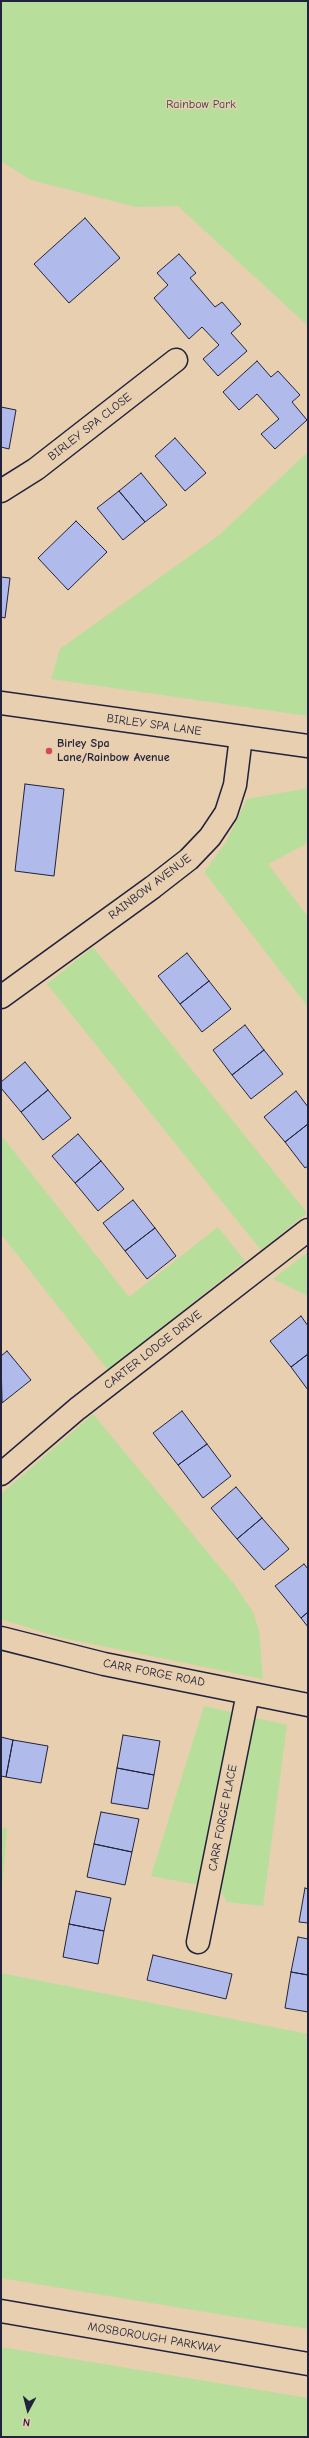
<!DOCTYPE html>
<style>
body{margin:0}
#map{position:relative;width:309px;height:2438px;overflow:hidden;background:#e7cfaf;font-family:"Comic Neue",sans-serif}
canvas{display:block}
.frame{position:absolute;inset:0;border:2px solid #22223b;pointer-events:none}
.north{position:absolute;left:8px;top:2390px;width:40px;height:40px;-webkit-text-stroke:3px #e7cfaf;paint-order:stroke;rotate:187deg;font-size:11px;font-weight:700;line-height:16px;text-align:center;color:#22223b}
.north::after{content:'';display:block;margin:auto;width:14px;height:18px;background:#22223b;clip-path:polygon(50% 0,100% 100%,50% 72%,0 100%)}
</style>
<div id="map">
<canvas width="309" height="2438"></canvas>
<div class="frame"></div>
<div class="north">N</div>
</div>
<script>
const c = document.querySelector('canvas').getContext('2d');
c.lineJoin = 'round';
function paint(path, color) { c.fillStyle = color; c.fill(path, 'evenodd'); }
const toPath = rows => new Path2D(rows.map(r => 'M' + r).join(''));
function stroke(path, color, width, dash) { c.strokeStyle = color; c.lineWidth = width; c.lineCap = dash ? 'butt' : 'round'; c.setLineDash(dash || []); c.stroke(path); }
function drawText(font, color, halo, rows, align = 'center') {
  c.font = font + ' "Comic Neue",sans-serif'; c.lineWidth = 3; c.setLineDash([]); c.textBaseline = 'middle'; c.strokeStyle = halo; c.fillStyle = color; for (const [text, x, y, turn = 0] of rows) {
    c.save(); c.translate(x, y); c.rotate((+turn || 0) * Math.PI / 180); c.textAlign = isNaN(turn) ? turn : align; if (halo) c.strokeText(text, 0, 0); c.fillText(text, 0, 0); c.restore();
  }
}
const green = toPath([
 [1,1,308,1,308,326,178,206,136,207,31,180,1,161],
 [308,452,308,716,51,679,60,649,218,536],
 [308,788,308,843,268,864,308,917,308,1007,204,872,226,842,247,799],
 [93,947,307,1213,261,1250,47,984],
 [1,1135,129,1297,218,1227,245,1261,108,1370,1,1234],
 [308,1252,308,1296,273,1279],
 [93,1414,234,1584,253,1612,259,1631,263,1679,58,1637,1,1619,1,1494],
 [204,1706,287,1725,263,1906,227,1902,220,1889,151,1876],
 [1,1828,7,1828,1,1903],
 [1,1973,308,2034,308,2329,1,2278],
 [1,2347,308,2398,308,2437,1,2437]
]);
const building = toPath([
 [85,218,120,258,69,303,34,264,85,218],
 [179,254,196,273,190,278,215,307,222,302,241,324,231,333,247,351,218,376,203,359,219,345,202,327,189,339,154,298,168,285,157,273,179,254],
 [257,361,271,377,278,371,300,395,292,402,307,420,275,449,261,434,279,419,257,394,239,410,223,392,257,361],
 [1,407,16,410,9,449,1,447,1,407],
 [175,438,206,473,185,491,155,456,175,438],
 [141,473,167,505,145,522,119,491,141,473],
 [119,491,145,522,123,540,97,508,119,491],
 [76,521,107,552,68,590,38,558,76,521],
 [1,577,10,578,5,618,1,617,1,577],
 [25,784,64,789,54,876,15,871,25,784],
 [187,953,209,981,180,1004,158,976,187,953],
 [209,981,231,1009,202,1032,180,1004,209,981],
 [245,1025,264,1050,232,1075,213,1050,245,1025],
 [264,1050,283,1074,251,1099,232,1075,264,1050],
 [25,1062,48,1090,21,1112,1,1088,1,1082,25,1062],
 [48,1090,71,1118,43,1140,21,1112,48,1090],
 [296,1091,308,1107,308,1124,285,1142,264,1117,296,1091],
 [308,1124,308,1166,305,1168,285,1142,308,1124],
 [78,1134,101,1161,75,1183,52,1156,78,1134],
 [101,1161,124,1189,98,1211,75,1183,101,1161],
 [133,1200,155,1228,125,1251,103,1223,133,1200],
 [155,1228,176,1256,147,1279,125,1251,155,1228],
 [301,1316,308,1326,308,1354,291,1367,270,1341,301,1316],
 [7,1351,31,1380,2,1403,1,1356,7,1351],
 [308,1354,308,1390,291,1367,308,1354],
 [182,1411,207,1444,178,1465,153,1433,182,1411],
 [207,1444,231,1476,203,1498,178,1465,207,1444],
 [236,1487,262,1518,237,1539,211,1508,236,1487],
 [262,1518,289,1549,264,1570,237,1539,262,1518],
 [304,1564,308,1569,308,1612,301,1618,275,1586,304,1564],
 [308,1612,308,1627,301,1618,308,1612],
 [123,1735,160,1741,154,1775,117,1768,123,1735],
 [1,1737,13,1740,6,1777,1,1776,1,1737],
 [13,1740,48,1746,41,1783,6,1777,13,1740],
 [117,1768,154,1775,148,1809,111,1803,117,1768],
 [101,1812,139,1819,132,1852,94,1844,101,1812],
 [94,1844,132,1852,125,1885,87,1877,94,1844],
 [305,1888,308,1889,308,1923,299,1922,305,1888],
 [76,1891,111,1898,104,1931,69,1924,76,1891],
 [69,1924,104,1931,98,1964,63,1957,69,1924],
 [298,1937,308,1939,308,1975,291,1972,298,1937],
 [153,1955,232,1974,226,1999,147,1980,153,1955],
 [291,1972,308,1975,308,2012,285,2008,291,1972]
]);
const minor = toPath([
 [1,491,36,469,176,360],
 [1,997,153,887,189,859,210,837,226,813,235,785,241,737],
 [1,1474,77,1409,308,1230],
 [1,1638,104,1664,308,1705],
 [198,1942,248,1693]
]);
const tertiary = toPath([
 [1,703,308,746]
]);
const trunk = toPath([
 [1,2311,308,2364]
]);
const markers = [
 [49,751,4,"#d1495b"]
];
const parkNames = [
 ["Rainbow Park",201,105]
];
const streetNames = [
 ["BIRLEY SPA CLOSE",90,427,-38],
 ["BIRLEY SPA LANE",154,725,8],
 ["RAINBOW AVENUE",150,887,-37],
 ["CARTER LODGE DRIVE",153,1350,-38],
 ["CARR FORGE ROAD",154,1673,11],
 ["CARR FORGE PLACE",223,1818,-79],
 ["MOSBOROUGH PARKWAY",154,2338,10]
];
const poiNames = [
 ["Birley Spa",57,744],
 ["Lane/Rainbow Avenue",57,758]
];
paint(green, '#b7df9b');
paint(building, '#b0bbec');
stroke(building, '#22223b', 1);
stroke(minor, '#22223b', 25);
stroke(tertiary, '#22223b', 25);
stroke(trunk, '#22223b', 25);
stroke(minor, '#e7cfaf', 22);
stroke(tertiary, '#e7cfaf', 22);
stroke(trunk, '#e7cfaf', 22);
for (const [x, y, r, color] of markers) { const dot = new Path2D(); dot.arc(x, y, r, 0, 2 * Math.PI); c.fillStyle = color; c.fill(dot); stroke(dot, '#e7cfaf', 1.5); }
drawText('12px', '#383e49', '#e7cfaf', parkNames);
drawText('12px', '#22223b', '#e7cfaf', streetNames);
drawText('bold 12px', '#22223b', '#e7cfaf', poiNames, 'left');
</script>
